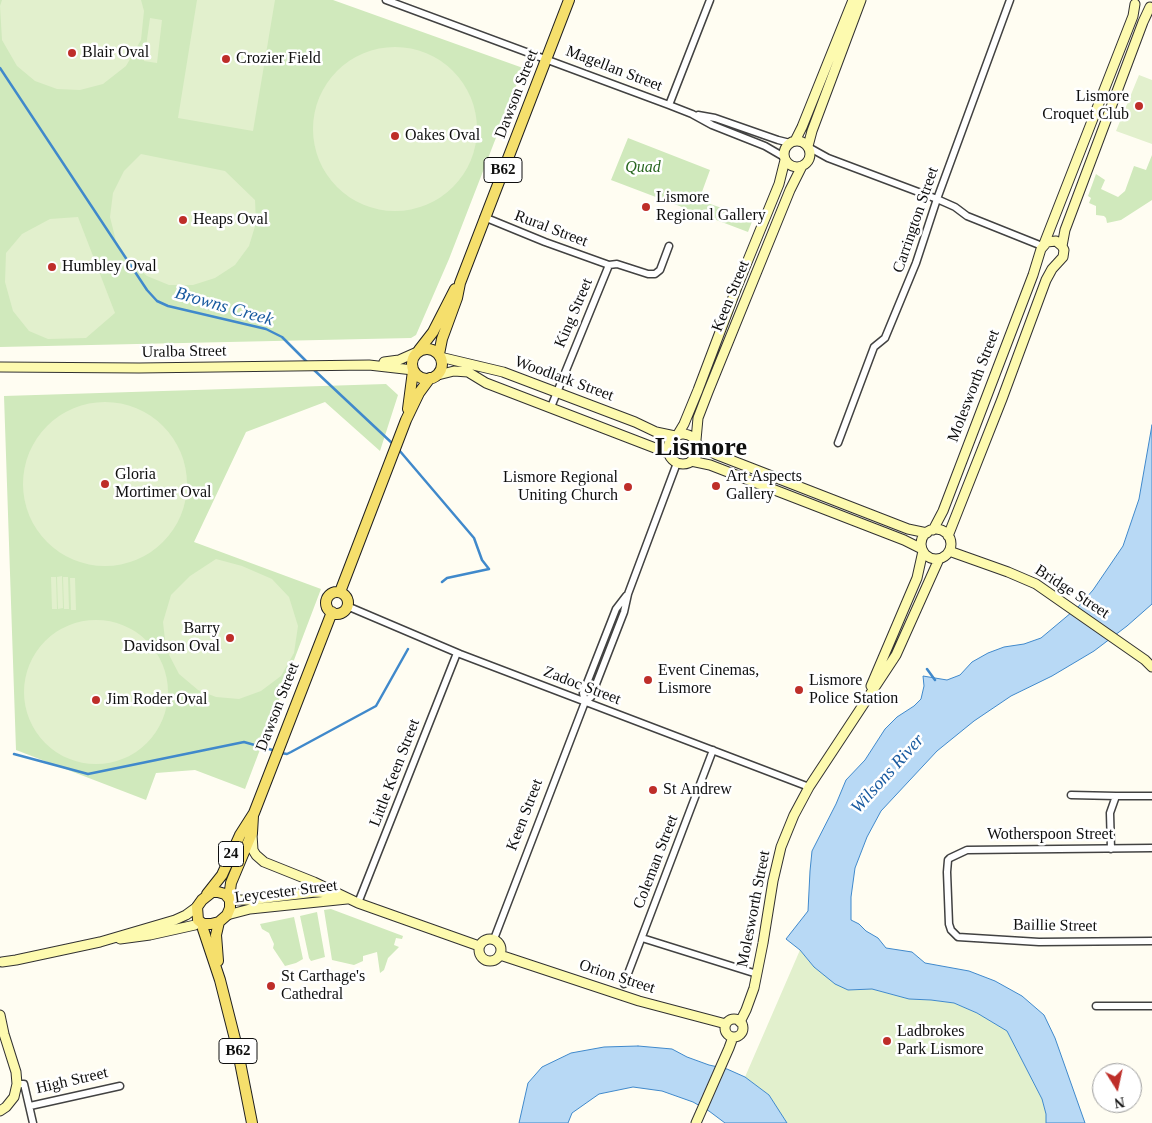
<!DOCTYPE html>
<style>
body{margin:0}
#map{position:relative;width:1152px;height:1123px;overflow:hidden;background:#fffdf2;font-family:"Times New Roman",serif}
canvas{display:block}
.north{position:absolute;left:1092px;top:1063px;width:50px;height:50px;box-sizing:border-box;background:#fff;border:1px solid #9f9f9f;border-radius:50%;rotate:170deg;font-size:14px;font-weight:700;line-height:20px;text-align:center;color:#0f0f0f}
.north::after{content:'';display:block;margin:auto;width:18px;height:22px;background:#be2e29;clip-path:polygon(50% 0,100% 100%,50% 72%,0 100%)}
</style>
<div id="map">
<canvas width="1152" height="1123"></canvas>
<div class="north">N</div>
</div>
<script>
const c = document.querySelector('canvas').getContext('2d');
c.lineJoin = 'round';
function paint(path, color) { c.fillStyle = color; c.fill(path, 'evenodd'); }
const toPath = rows => new Path2D(rows.map(r => 'M' + r).join(''));
function stroke(path, color, width, dash) { c.strokeStyle = color; c.lineWidth = width; c.lineCap = dash ? 'butt' : 'round'; c.setLineDash(dash || []); c.stroke(path); }
function drawText(font, color, halo, rows, align = 'center') {
  c.font = font + ' "Times New Roman",serif'; c.lineWidth = 5; c.setLineDash([]); c.textBaseline = 'middle'; c.strokeStyle = halo; c.fillStyle = color; for (const [text, x, y, turn = 0] of rows) {
    c.save(); c.translate(x, y); c.rotate((+turn || 0) * Math.PI / 180); c.textAlign = isNaN(turn) ? turn : align; if (halo) c.strokeText(text, 0, 0); c.fillText(text, 0, 0); c.restore();
  }
}
const green = toPath([
 [0,0,333,0,523,68,449,259,416,335,411,338,0,347],
 [628,138,710,170,699,200,753,219,748,232,611,180],
 [1152,155,1152,200,1121,220,1107,223,1106,218,1104,216,1096,215,1096,206,1089,203,1091,198,1088,196,1096,174,1105,180,1101,189,1118,197,1125,191,1134,166,1146,170],
 [386,384,398,395,380,451,325,402,246,432,194,542,321,589,245,789,195,770,156,773,146,800,16,750,4,396],
 [331,909,403,936,402,939,396,938,394,945,399,947,388,958,384,970,380,973,377,952,363,956,363,961,354,965,332,960,324,910],
 [317,912,325,957,311,961,309,958,300,916],
 [294,917,303,959,296,963,285,966,273,948,274,944,269,933,262,929,260,924]
]);
const pitch = toPath([
 [2,0,141,0,144,11,141,40,126,66,103,84,80,90,57,89,35,81,17,66,2,40,0,6],
 [197,0,275,0,253,131,178,118],
 [150,18,162,20,157,63,144,61],
 '313 129a82 82 0 1 1 164 0a82 82 0 1 1-164 0Z',
 [1139,75,1152,80,1152,144,1116,131],
 [141,154,225,171,255,200,256,223,249,246,235,265,215,278,193,285,169,285,147,276,129,261,116,241,110,217,113,193,124,171],
 [78,217,115,313,86,338,48,339,29,331,13,311,5,282,6,253,22,234,50,219],
 '23 484a82 82 0 1 1 164 0a82 82 0 1 1-164 0Z',
 [216,559,242,566,272,579,289,597,298,626,294,653,281,676,261,691,239,699,216,697,198,690,179,674,166,649,163,622,171,595,190,576],
 [62,576,63,608,58,609,57,577],
 [51,577,56,577,57,609,52,609],
 [63,577,68,577,69,609,64,609],
 [75,578,76,610,71,610,70,578],
 '24 692a72 72 0 1 1 144 0a72 72 0 1 1-144 0Z',
 [800,950,814,967,848,990,872,989,909,999,931,1000,954,1003,977,1013,1007,1031,1042,1099,1046,1114,1046,1123,787,1123,769,1095,745,1077]
]);
const water = toPath([
 [1152,425,1152,604,1127,626,1094,651,1052,676,1011,696,974,721,937,751,881,811,867,837,855,868,851,897,851,920,859,924,866,931,878,938,886,948,912,952,925,963,969,971,995,981,1022,996,1044,1015,1055,1038,1085,1123,1046,1123,1046,1114,1042,1099,1007,1031,977,1013,954,1003,931,1000,909,999,872,989,848,990,835,984,814,967,800,950,786,939,808,911,810,871,812,851,836,804,846,780,865,760,885,729,897,717,914,706,921,699,924,686,923,676,947,680,960,675,972,662,988,653,1004,647,1024,644,1041,638,1078,607,1093,590,1123,546,1139,499,1152,425],
 [638,1046,672,1049,687,1057,709,1065,727,1069,745,1077,769,1095,787,1123,725,1123,709,1111,693,1102,662,1091,633,1087,599,1094,572,1113,568,1123,519,1123,528,1083,542,1067,571,1053,604,1047,638,1046]
]);
const stream = toPath([
 [0,68,147,290,157,301,168,306,266,329,282,337,308,363],
 [313,369,393,444],
 [399,450,474,538,482,560,489,569,447,578,442,582],
 [927,669,935,680],
 [281,753,287,754,291,752,376,706,408,649],
 [14,754,88,774,244,742,276,751]
]);
const street = toPath([
 [386,0,669,105,692,114,712,125,765,146,784,157],
 [669,105,710,0],
 [698,115,715,118,778,140,790,143],
 [810,148,828,158,937,199,955,207,967,216,1042,246],
 [484,217,545,242,609,265],
 [551,407,609,265,617,264,648,274,655,274,660,270,669,246],
 [838,443,874,347,885,338,916,263,937,199,1010,0],
 [347,606,460,654,809,787],
 [585,702,583,693,589,678,616,609,626,596],
 [1071,795,1116,796],
 [1152,848,967,850,950,858,948,860,947,872,949,924,951,930,958,937,1039,942,1152,941],
 [1111,849,1110,813,1116,796,1152,796],
 [358,903,457,653],
 [642,938,757,974],
 [494,939,585,702,591,697,624,612,628,594,677,463],
 [624,984,713,750],
 [1096,1006,1152,1006],
 [17,1084,24,1084,33,1123],
 [30,1106,120,1086]
]);
const secondary = toPath([
 '784 154a13 13 0 1 1 26 0a13 13 0 1 1-26 0Z',
 [795,141,802,127,853,0],
 [808,146,812,131,861,0],
 [1044,244,1133,16,1135,4],
 [1062,246,1065,230,1143,22,1150,7],
 [440,357,503,372,635,422,656,432,675,436],
 [384,362,399,360,417,352],
 [0,367,139,368,369,365,413,370],
 [438,375,454,371,468,372,486,383,668,453],
 '668 449a15 15 0 1 1 30 0a15 15 0 1 1-30 0Z',
 [678,434,684,424,698,390,737,287,779,184,785,160],
 [696,440,698,418,708,392,790,190,802,166],
 [698,445,715,454,908,529,927,533],
 [691,461,710,465,904,540,922,549],
 '921 544a15 15 0 1 1 30 0a15 15 0 1 1-30 0Z',
 [933,530,943,511,1033,275,1041,249,1047,242,1056,241,1062,246,1064,250,1063,257,1052,269,1046,280,1002,399,948,536],
 [949,551,1008,572,1036,584,1145,660,1152,667],
 [871,686,917,578,923,551],
 [252,834,253,850,256,855,264,862,314,882,358,903,479,946],
 [230,900,250,900,315,892,332,893],
 [227,915,250,909,347,899],
 [120,939,150,935,195,925,200,922],
 '479 950a11 11 0 1 1 22 0a11 11 0 1 1-22 0Z',
 [500,955,639,1001,726,1024],
 [2,962,16,960,100,942,175,920,186,915,197,907],
 [0,1015,4,1034,16,1072,17,1084,14,1097,6,1107,0,1111],
 '725 1028a9 9 0 1 1 18 0a9 9 0 1 1-18 0Z',
 [740,1022,746,1010,754,988,763,943,773,881,781,847,794,815,809,787,896,655,939,559],
 [696,1123,729,1048,733,1037]
]);
const primary = toPath([
 '412 364a15 15 0 1 1 30 0a15 15 0 1 1-30 0Z',
 [419,350,433,332,455,289],
 [439,354,442,339,457,298,460,283,569,0],
 [408,409,413,371],
 [340,592,406,420,419,393,430,378],
 '326 603a11 11 0 1 1 22 0a11 11 0 1 1-22 0Z',
 [212,892,218,892,225,894,230,900,230,908,227,915,219,922,211,924,203,924,198,920,197,907,202,900,212,892],
 [207,894,222,875,240,835,254,813,332,612],
 [229,898,231,883,252,833,253,816],
 [203,924,203,929,220,980,237,1047,252,1123],
 [218,961,216,935,219,922]
]);
const markers = [
 [72,53,5,"#be2e29"],
 [226,59,5,"#be2e29"],
 [1139,106,5,"#be2e29"],
 [395,136,5,"#be2e29"],
 [646,207,5,"#be2e29"],
 [183,220,5,"#be2e29"],
 [52,267,5,"#be2e29"],
 [105,484,5,"#be2e29"],
 [716,486,5,"#be2e29"],
 [628,487,5,"#be2e29"],
 [230,638,5,"#be2e29"],
 [648,680,5,"#be2e29"],
 [799,690,5,"#be2e29"],
 [96,700,5,"#be2e29"],
 [653,790,5,"#be2e29"],
 [271,986,5,"#be2e29"],
 [887,1041,5,"#be2e29"]
];
const shields = [
 [503,170,38],
 [231,854,25],
 [238,1051,38]
];
const shieldNames = [
 ["B62",503,170],
 ["24",231,854],
 ["B62",238,1051]
];
const poiNames = [
 ["Blair Oval",82,53],
 ["Crozier Field",236,59],
 ["Lismore",1129,97,"right"],
 ["Croquet Club",1129,115,"right"],
 ["Oakes Oval",405,136],
 ["Lismore",656,198],
 ["Regional Gallery",656,216],
 ["Heaps Oval",193,220],
 ["Humbley Oval",62,267],
 ["Gloria",115,475],
 ["Mortimer Oval",115,493],
 ["Art Aspects",726,477],
 ["Gallery",726,495],
 ["Lismore Regional",618,478,"right"],
 ["Uniting Church",618,496,"right"],
 ["Barry",220,629,"right"],
 ["Davidson Oval",220,647,"right"],
 ["Event Cinemas,",658,671],
 ["Lismore",658,689],
 ["Lismore",809,681],
 ["Police Station",809,699],
 ["Jim Roder Oval",106,700],
 ["St Andrew",663,790],
 ["St Carthage's",281,977],
 ["Cathedral",281,995],
 ["Ladbrokes",897,1032],
 ["Park Lismore",897,1050]
];
const streetNames = [
 ["Magellan Street",614,69,21],
 ["Dawson Street",517,94,-69],
 ["Carrington Street",916,220,-71],
 ["Rural Street",551,229,21],
 ["Keen Street",731,296,-68],
 ["King Street",574,313,-67],
 ["Uralba Street",184,352,-1],
 ["Woodlark Street",564,379,20],
 ["Molesworth Street",974,386,-69],
 ["Bridge Street",1072,592,33],
 ["Zadoc Street",582,686,21],
 ["Dawson Street",278,707,-69],
 ["Little Keen Street",395,773,-69],
 ["Keen Street",525,815,-69],
 ["Wotherspoon Street",1050,835],
 ["Coleman Street",656,862,-69],
 ["Leycester Street",286,892,-7],
 ["Molesworth Street",754,909,-79],
 ["Baillie Street",1055,926,1],
 ["Orion Street",617,977,18],
 ["High Street",72,1081,-13]
];
const parkNames = [
 ["Quad",643,168]
];
const waterNames = [
 ["Browns Creek",224,307,16],
 ["Wilsons River",888,774,-48]
];
const townNames = [
 ["Lismore",701,448]
];
paint(green, '#d0e9bc');
paint(pitch, '#e2f0cd');
paint(water, '#b8d9f5');
stroke(water, '#4089cb', 1);
stroke(stream, '#4089cb', 2.5);
stroke(street, '#424242', 9);
stroke(secondary, '#313131', 11);
stroke(primary, '#202020', 12);
stroke(street, '#fff', 6);
stroke(secondary, '#fdfaaf', 9);
stroke(primary, '#f5df6c', 10);
for (const [x, y, r, color] of markers) { const dot = new Path2D(); dot.arc(x, y, r, 0, 2 * Math.PI); c.fillStyle = color; c.fill(dot); stroke(dot, '#fff', 2); }
for (const [x, y, w] of shields) { const box = new Path2D(); box.roundRect(x - w / 2, y - 12.5, w, 25, 4); c.fillStyle = '#fff'; c.fill(box); stroke(box, '#0f0f0f', 1); }
drawText('bold 15px', '#0f0f0f', null, shieldNames);
drawText('16px', '#0f0f0f', '#fff', poiNames, 'left');
drawText('16px', '#0f0f0f', '#fff', streetNames);
drawText('italic 16px', '#296720', '#fff', parkNames);
drawText('italic 18px', '#1a5ba0', '#fff', waterNames);
drawText('bold 26px', '#0f0f0f', '#fff', townNames);
</script>
